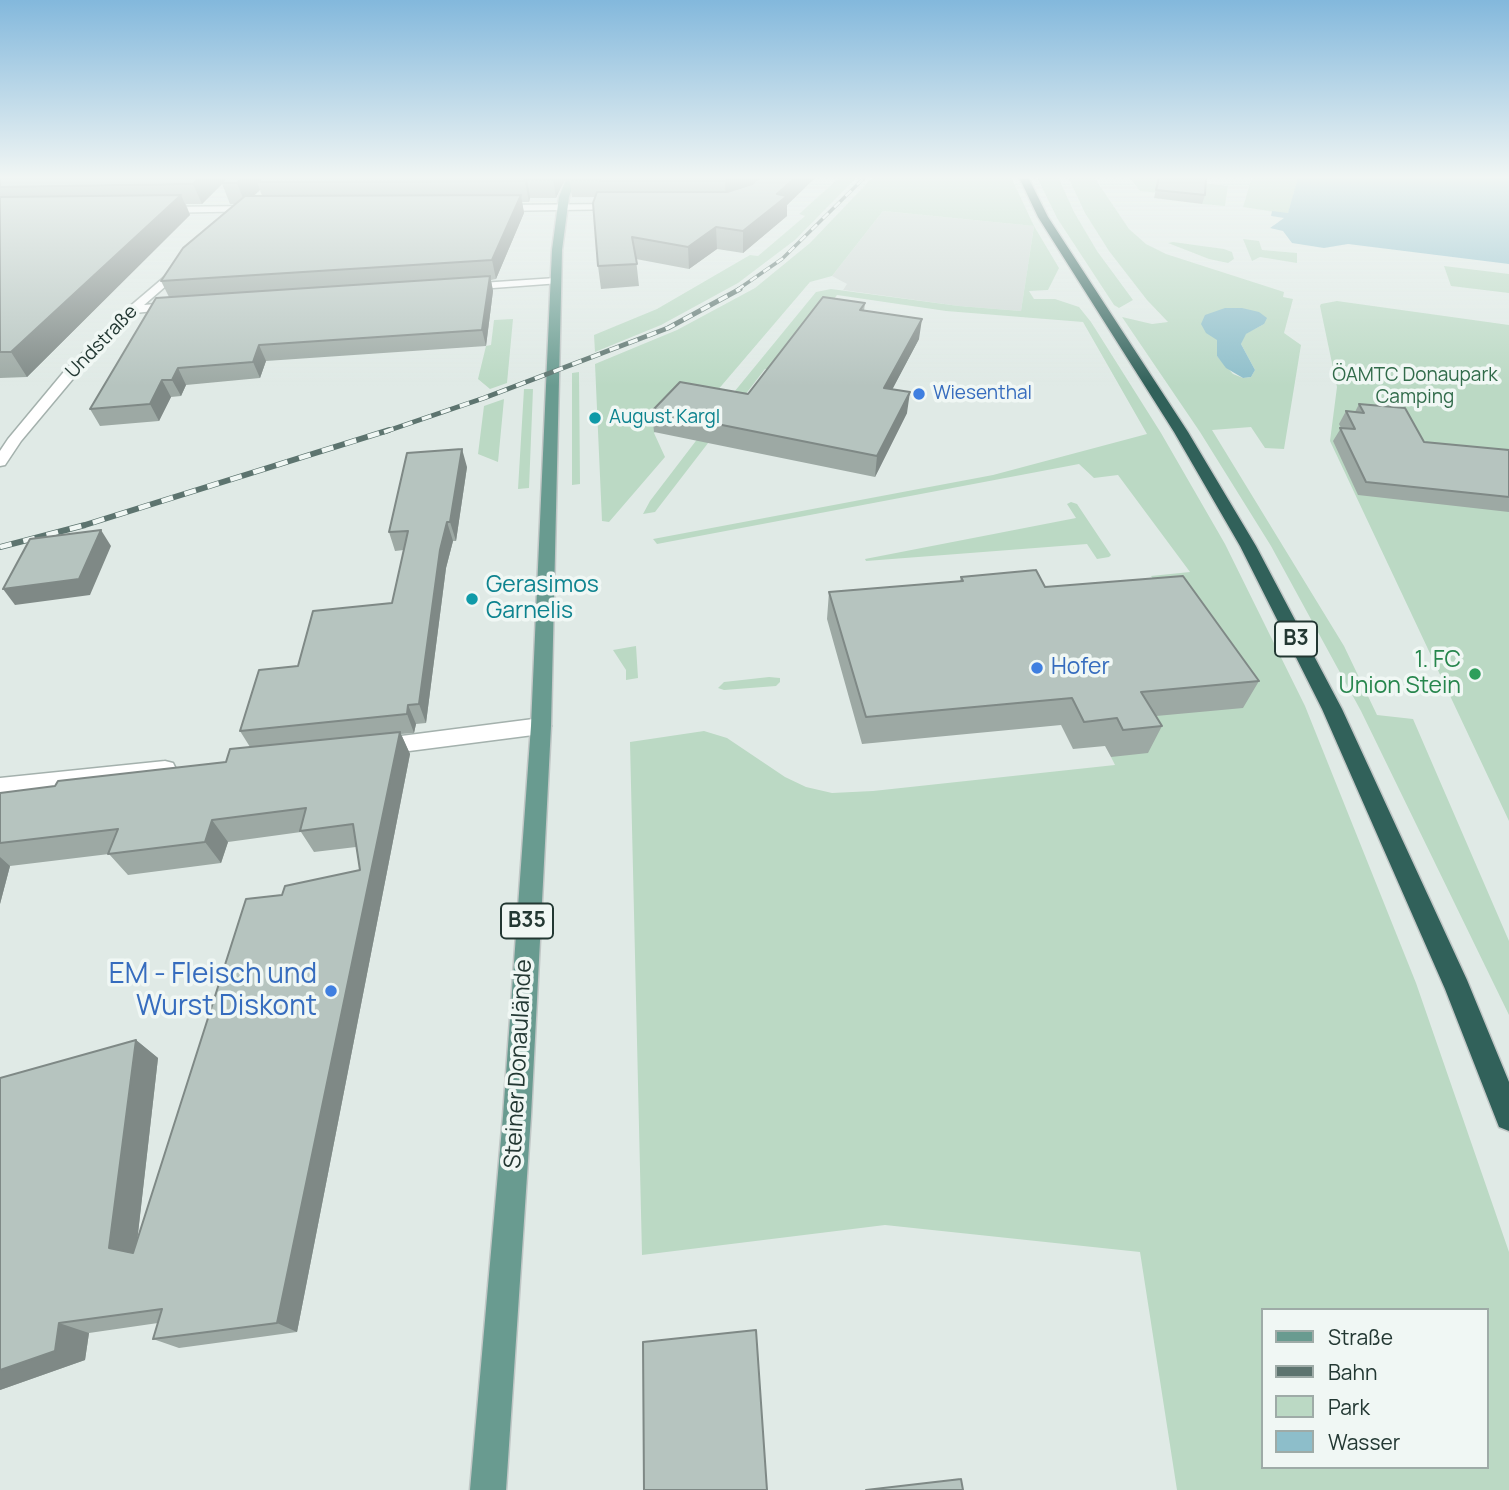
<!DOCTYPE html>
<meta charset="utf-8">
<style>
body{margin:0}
#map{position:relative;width:1509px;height:1490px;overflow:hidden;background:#e0eae6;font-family:Manrope,sans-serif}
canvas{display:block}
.legend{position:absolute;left:1261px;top:1308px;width:228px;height:161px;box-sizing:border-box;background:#f0f7f4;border:2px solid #9eaba7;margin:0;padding:9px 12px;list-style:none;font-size:21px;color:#233833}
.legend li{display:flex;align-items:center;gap:14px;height:35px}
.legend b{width:35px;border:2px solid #9eaba7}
</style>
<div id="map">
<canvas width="1509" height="1490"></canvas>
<ul class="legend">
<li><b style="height:9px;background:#699b90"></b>Straße</li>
<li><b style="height:9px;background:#5d746f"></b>Bahn</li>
<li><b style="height:19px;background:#bbd9c4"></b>Park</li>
<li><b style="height:19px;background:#8dbeca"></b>Wasser</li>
</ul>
</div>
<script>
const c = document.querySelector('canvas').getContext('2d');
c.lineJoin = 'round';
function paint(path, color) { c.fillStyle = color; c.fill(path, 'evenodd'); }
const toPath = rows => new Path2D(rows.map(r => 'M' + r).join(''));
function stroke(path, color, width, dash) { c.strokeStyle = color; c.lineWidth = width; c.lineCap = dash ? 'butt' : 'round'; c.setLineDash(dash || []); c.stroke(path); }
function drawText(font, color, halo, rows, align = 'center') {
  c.font = font + ' Manrope,sans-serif'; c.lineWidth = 7; c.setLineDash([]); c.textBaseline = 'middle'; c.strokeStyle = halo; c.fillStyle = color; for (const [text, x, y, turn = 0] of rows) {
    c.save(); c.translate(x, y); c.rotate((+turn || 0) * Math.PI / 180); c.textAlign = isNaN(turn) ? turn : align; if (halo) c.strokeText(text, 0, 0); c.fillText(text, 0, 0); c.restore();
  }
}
const built = toPath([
 [883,211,1034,226,1021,311,959,306,843,290,847,284,832,276]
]);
const green = toPath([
 [840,177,857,177,795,240,738,283,661,325,595,352,594,335,657,309,750,255,758,256,805,216,799,214],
 [873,177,1011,177,1034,226,1059,268,1048,290,1029,291,1034,299,1055,299,1079,307,1091,322,1161,433,1225,544,1305,706,1416,983,1509,1252,1509,1490,1177,1490,1140,1252,885,1225,642,1255,630,742,704,731,727,738,785,777,806,787,832,793,873,791,1115,765,1111,757,1171,603,1151,576,1190,572,1118,475,1094,478,1079,464,657,544,653,539,993,475,1147,434,1083,322,946,311,837,295,781,371,765,369,655,512,643,514,650,501,721,408,816,292,831,289,959,306,1021,311,1034,226,883,211,832,276,810,282,705,405,667,419,654,433,665,457,609,522,602,521,595,364,677,330,755,288,810,243],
 [1262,1310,1486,1310,1486,1467,1262,1467],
 [1037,177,1058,177,1074,212,1097,251,1133,300,1119,308,1114,305,1057,218],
 [1068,177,1094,177,1129,229,1146,244,1166,254,1284,292,1283,297,1293,299,1284,333,1301,345,1284,449,1265,448,1251,427,1212,430,1344,646,1377,715,1413,719,1509,941,1509,1015,1361,711,1271,546,1200,432,1122,317,1152,324,1168,322,1147,300,1109,251,1085,213],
 [1264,324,1245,334,1241,344,1255,370,1251,377,1243,378,1233,374,1217,356,1217,340],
 [1129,177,1153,177,1228,186,1225,206,1202,204,1202,198,1140,191],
 [1252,177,1298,178,1288,214,1243,207],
 [1243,239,1259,241,1262,250,1297,253,1297,263,1260,257,1252,261],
 [1173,242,1224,249,1232,252,1234,259,1228,263,1209,259,1168,243],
 [1444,266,1509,274,1509,293,1451,286],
 [1337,301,1509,325,1509,821,1330,441,1337,387,1320,306,1321,304],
 [513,319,507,383,490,389,478,379,486,346,491,345,494,320],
 [579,372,580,484,572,485,572,373],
 [524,389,533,389,529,488,518,489],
 [504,399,498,462,478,454,484,406],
 [1071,502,1077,504,1111,555,1109,557,1097,559,1087,544,866,561,865,559,1076,518,1067,504],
 [636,646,638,678,626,680,626,670,613,650],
 [769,677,780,678,780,682,776,686,724,690,718,688,724,682]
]);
const water = toPath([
 [1298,177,1509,177,1509,264,1348,244,1324,248,1292,243,1283,231,1270,228,1284,218,1271,216,1272,211,1288,213],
 [1225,308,1242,308,1259,312,1267,318,1264,324,1246,334,1241,344,1255,370,1251,377,1243,378,1226,368,1217,356,1217,340,1206,333,1201,324,1205,315]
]);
const minor = toPath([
 [621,204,624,205,624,209,496,211,491,208,496,205,621,204],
 [257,206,262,209,260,211,160,213,155,210,160,207,257,206],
 [181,263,190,265,144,305,179,302,183,304,183,308,135,313,77,374,21,441,5,465,0,466,0,451,8,439,67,368,128,308,181,263],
 [556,278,560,279,560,283,466,290,460,287,466,284,556,278],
 [541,718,548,721,551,726,548,731,541,734,378,755,371,753,367,747,371,741,378,739,541,718],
 [165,761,173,763,176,769,173,775,165,777,0,794,0,778,165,761]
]);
const major = toPath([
 [567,177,576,177,569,197,562,250,551,726,531,1116,506,1490,470,1490,503,1116,531,726,552,250,559,197,567,177]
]);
const highway = toPath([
 [1019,177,1028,177,1048,217,1188,432,1256,546,1342,709,1467,980,1509,1082,1509,1131,1499,1127,1445,989,1322,709,1240,546,1174,432,1038,217,1019,177]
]);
const railFar2 = toPath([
 [737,290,782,259,865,177]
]);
const railFar1 = toPath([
 [384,432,484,398,668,328,740,289]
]);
const rail = toPath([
 [0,547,85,525,389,430]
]);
const wall = toPath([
 [0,177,566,177,556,198,530,198,529,202,522,202,524,213,496,279,491,280,493,291,486,346,266,361,260,378,186,385,181,396,171,397,159,421,100,426,90,409,169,297,161,281,236,204,230,204,222,184,202,204,186,204,190,215,27,377,0,378],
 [260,190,262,196,254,196],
 [569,177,816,177,787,205,787,216,743,253,717,249,689,269,636,259,639,286,601,289,598,266,595,197,572,197],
 [1159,177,1205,195,1202,204,1154,198],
 [865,303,864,311,919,339,892,389,907,413,875,477,654,432,652,411,748,394],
 [1359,404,1424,442,1509,450,1509,512,1358,495,1333,441,1341,428,1339,424,1346,411,1355,412],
 [467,467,456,541,453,541,446,568,426,723,416,724,414,733,401,734,410,754,297,1332,179,1348,153,1339,158,1323,89,1333,85,1360,0,1390,0,1078,136,1040,158,1058,137,1241,282,895,360,870,356,847,314,852,301,832,228,842,221,863,128,875,109,854,10,866,0,904,0,793,55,786,226,762,250,747,240,731,298,666,392,603,404,550,395,551,389,532],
 [961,577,1045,587,1259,681,1243,708,1156,716,1162,726,1148,753,1111,757,1105,746,1073,749,1061,725,862,744,827,619,829,592,960,581]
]);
const shadedWall = toPath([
 [200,177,229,177,202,204,193,184],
 [244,177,276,177,257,182,260,190,245,203,237,183],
 [527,177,530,198,529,202,525,181],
 [553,177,566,177,556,198],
 [739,177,764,177,726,201,725,181],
 [796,177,816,177,787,205,787,216,743,253,743,231,777,194],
 [181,195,190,215,27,377,11,352],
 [521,195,524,213,496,279,492,260],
 [716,227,717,249,689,269,688,247],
 [490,276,493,291,486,346,482,330],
 [922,319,919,339,882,409,884,388],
 [259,345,266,361,260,378,253,362],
 [178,368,186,385,181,396,172,380],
 [162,380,171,397,159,421,150,404],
 [910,392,907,413,875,477,877,456],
 [462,449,467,467,456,541,450,522],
 [447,522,453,541,446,568,426,723,419,704,440,550],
 [101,530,111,546,90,595,15,605,3,589],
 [408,705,416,724,414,733,407,714],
 [400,732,410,754,297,1332,277,1323],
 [212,820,228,842,221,863,205,842],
 [0,857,10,866,0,904],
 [136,1040,158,1058,135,1260,109,1248],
 [59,1323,89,1333,85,1360,0,1390,0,1370]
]);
const building = toPath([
 [0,177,200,177,193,184,0,187,0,177],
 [226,177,244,177,237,183,222,183,226,177],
 [263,177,545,177,527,177,525,181,257,182,263,177],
 [602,177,739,177,725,181,600,181,602,177],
 [760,177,796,177,777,194,787,196,743,231,716,227,688,247,632,237,637,264,598,266,593,203,597,192,727,192,752,184,760,177],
 [1159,177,1206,177,1205,195,1156,190,1159,177],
 [181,195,11,352,0,352,0,197,181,195],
 [521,195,492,260,161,281,183,248,245,196,521,195],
 [490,276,482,330,259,345,253,362,178,368,172,380,162,380,150,404,90,409,156,298,490,276],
 [823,297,865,303,860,310,922,319,884,388,910,392,877,456,652,411,680,382,748,394,823,297],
 [1359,404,1405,408,1424,442,1509,450,1509,497,1366,482,1340,428,1355,429,1346,411,1364,413,1359,404],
 [462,449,450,522,447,522,440,550,419,704,408,705,407,714,240,731,259,670,298,666,313,611,392,603,408,531,389,532,407,453,462,449],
 [101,530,79,579,3,589,30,539,101,530],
 [1036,570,1045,587,1183,576,1259,681,1141,692,1162,726,1123,730,1117,718,1084,722,1072,698,866,717,829,592,963,581,961,577,1036,570],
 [400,732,277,1323,153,1339,162,1309,59,1323,55,1351,0,1370,0,1078,136,1040,109,1248,133,1253,246,899,282,895,285,886,360,870,353,824,300,831,306,808,212,820,205,842,108,854,118,829,0,843,0,793,55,786,58,781,226,762,230,749,400,732],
 [756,1330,767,1490,644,1490,643,1342,756,1330],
 [961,1479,963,1490,866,1490,961,1479]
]);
const markers = [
 [919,394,7,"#3f7fe0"],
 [595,418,7,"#0f9aa8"],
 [472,599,7,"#0f9aa8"],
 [1037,668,7,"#3f7fe0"],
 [1475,674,7,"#2e9e5b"],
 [331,991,7,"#3f7fe0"]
];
const farStreetnames = [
 ["Undstraße",102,342,-46]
];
const farParknames = [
 ["ÖAMTC Donaupark",1415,376],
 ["Camping",1415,398]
];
const farShopnames = [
 ["Wiesenthal",933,394]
];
const farCulturenames = [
 ["August Kargl",609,418]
];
const shields = [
 [1296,639,42],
 [527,921,52]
];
const shieldNames = [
 ["B3",1296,639],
 ["B35",527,921]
];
const cultureNames = [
 ["Gerasimos",486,586],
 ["Garnelis",486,612]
];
const leisureNames = [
 ["1. FC",1461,661],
 ["Union Stein",1461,687]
];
const shopNames = [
 ["Hofer",1051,668]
];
const streetNames = [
 ["Steiner Donaulände",519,1064,-87]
];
const nearShopnames = [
 ["EM - Fleisch und",317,975],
 ["Wurst Diskont",317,1007]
];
paint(built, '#cfd9d5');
paint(green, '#bbd9c4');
paint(water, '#8dbeca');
stroke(minor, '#a4b1ad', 3);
stroke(major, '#c1c7c6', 3);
stroke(highway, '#c1c7c6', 3);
paint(minor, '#fff');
paint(major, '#699b90');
paint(highway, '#31615a');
stroke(railFar2, '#5d746f', 3.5);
stroke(railFar1, '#5d746f', 5);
stroke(rail, '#5d746f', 6);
stroke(railFar2, '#f0f7f4', 2.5, [8]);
stroke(railFar1, '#f0f7f4', 3.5, [10]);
stroke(rail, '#f0f7f4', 4.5, [12]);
paint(wall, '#9da9a4');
paint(shadedWall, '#7f8986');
paint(building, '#b6c4bf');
stroke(building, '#7f8986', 2);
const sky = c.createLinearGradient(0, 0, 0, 386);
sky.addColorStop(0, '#83b8dc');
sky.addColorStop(0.46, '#f1f6f4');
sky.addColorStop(1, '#f1f6f400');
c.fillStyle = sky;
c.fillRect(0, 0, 1509, 386);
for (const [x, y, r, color] of markers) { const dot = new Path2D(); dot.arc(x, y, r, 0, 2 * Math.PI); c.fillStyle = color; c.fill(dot); stroke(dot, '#f0f7f4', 2.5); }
drawText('19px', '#233833', '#f0f7f4', farStreetnames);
drawText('19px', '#316b4a', '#f0f7f4', farParknames);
drawText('19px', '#366cbe', '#f0f7f4', farShopnames, 'left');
drawText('19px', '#0d838f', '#f0f7f4', farCulturenames, 'left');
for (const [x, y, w] of shields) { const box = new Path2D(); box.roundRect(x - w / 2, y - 17.5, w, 35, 5); c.fillStyle = '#f0f7f4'; c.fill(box); stroke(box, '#233833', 2); }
drawText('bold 21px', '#233833', null, shieldNames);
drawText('23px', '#0d838f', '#f0f7f4', cultureNames, 'left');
drawText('23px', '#27864d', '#f0f7f4', leisureNames, 'right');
drawText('23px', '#366cbe', '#f0f7f4', shopNames, 'left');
drawText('23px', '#233833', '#f0f7f4', streetNames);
drawText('28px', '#366cbe', '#f0f7f4', nearShopnames, 'right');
</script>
